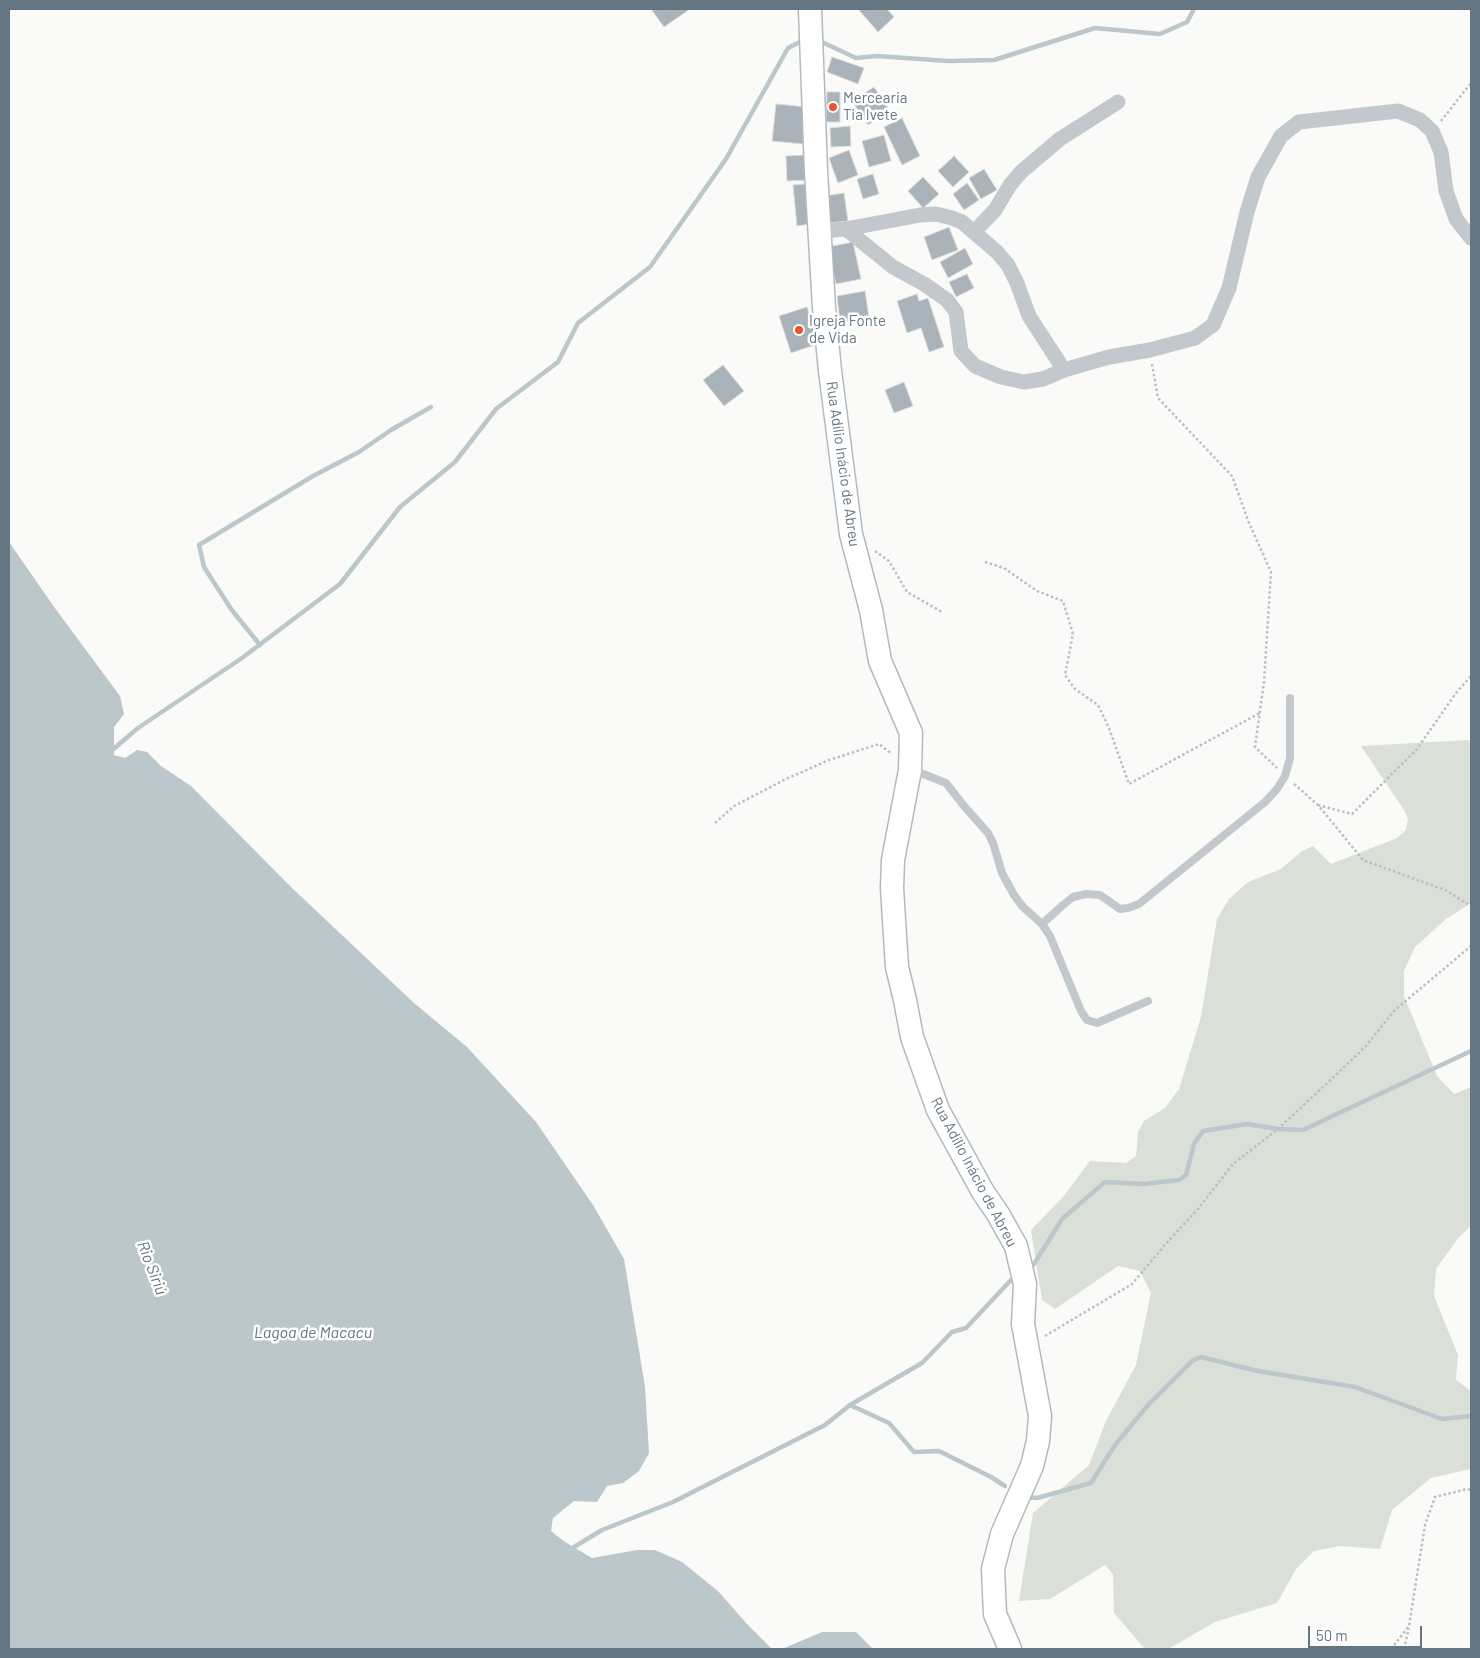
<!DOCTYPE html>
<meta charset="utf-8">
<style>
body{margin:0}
#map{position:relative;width:1480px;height:1658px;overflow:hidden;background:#fafaf8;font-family:Barlow,sans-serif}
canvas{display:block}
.frame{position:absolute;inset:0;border:10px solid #657683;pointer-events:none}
.scale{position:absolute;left:1308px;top:1626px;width:114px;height:22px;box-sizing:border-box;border:2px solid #657683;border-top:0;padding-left:6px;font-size:15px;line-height:18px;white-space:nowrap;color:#657683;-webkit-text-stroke:4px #fff;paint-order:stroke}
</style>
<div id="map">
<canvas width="1480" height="1658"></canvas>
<div class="frame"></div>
<div class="scale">50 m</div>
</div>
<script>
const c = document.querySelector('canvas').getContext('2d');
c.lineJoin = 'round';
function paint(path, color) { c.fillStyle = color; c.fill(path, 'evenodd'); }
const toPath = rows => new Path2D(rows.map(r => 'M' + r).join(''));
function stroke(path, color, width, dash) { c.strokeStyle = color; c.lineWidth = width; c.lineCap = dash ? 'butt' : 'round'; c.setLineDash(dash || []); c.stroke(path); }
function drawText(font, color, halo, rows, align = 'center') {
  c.font = font + ' Barlow,sans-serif'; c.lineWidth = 5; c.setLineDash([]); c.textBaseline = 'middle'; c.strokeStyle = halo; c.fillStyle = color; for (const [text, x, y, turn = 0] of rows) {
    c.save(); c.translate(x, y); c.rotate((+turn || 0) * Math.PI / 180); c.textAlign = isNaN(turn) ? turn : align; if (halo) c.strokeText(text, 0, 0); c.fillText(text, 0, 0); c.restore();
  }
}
const green = toPath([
 [1468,740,1471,742,1471,903,1446,919,1415,947,1404,971,1404,996,1437,1076,1454,1094,1471,1087,1471,1226,1459,1237,1436,1269,1434,1296,1458,1355,1456,1380,1471,1391,1471,1469,1431,1478,1392,1510,1380,1549,1340,1546,1314,1551,1296,1569,1277,1603,1215,1622,1170,1648,1145,1649,1114,1613,1113,1574,1105,1565,1050,1599,1019,1601,1033,1513,1089,1465,1106,1421,1136,1365,1151,1293,1140,1271,1118,1266,1055,1309,1042,1300,1031,1230,1063,1197,1090,1161,1126,1163,1136,1156,1138,1132,1144,1121,1165,1108,1179,1089,1201,1017,1217,919,1229,899,1248,882,1281,869,1302,851,1313,846,1331,864,1397,838,1406,830,1408,818,1402,807,1361,746]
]);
const water = toPath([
 [9,542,57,611,120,696,124,714,114,727,114,755,125,758,137,750,147,752,161,766,191,786,291,887,414,1003,467,1047,536,1122,593,1205,624,1259,645,1387,649,1453,639,1471,623,1483,607,1486,597,1502,574,1501,553,1518,551,1531,565,1542,592,1558,637,1550,655,1550,682,1562,718,1591,747,1624,772,1649,9,1649],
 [822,1632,856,1632,873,1649,782,1649]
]);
const stream = toPath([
 [824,43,856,58,877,56,948,61,994,60,1095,28,1160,34,1187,22,1194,9],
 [260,645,231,609,204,567,199,545,313,476,359,452,391,430,431,407],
 [110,752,138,728,242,658,340,584,400,507,455,462,496,409,558,362,578,323,650,267,726,159,788,48,804,40],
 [1034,1264,1062,1219,1105,1182,1144,1184,1179,1180,1186,1175,1194,1144,1203,1131,1247,1124,1278,1129,1303,1130,1471,1051],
 [850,1405,889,1423,914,1452,939,1451,991,1477,1005,1486],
 [1028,1497,1037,1498,1091,1483,1115,1445,1149,1404,1192,1361,1201,1357,1258,1371,1355,1387,1442,1419,1471,1416],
 [569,1550,602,1530,673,1502,825,1425,850,1405,922,1363,952,1332,966,1328,1011,1280]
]);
const building = toPath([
 [651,9,690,9,664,27,651,9],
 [858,9,887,9,894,17,878,32,858,9],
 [832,57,864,68,858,84,827,72,832,57],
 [874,87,890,111,868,125,852,101,874,87],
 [827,92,840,92,840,122,826,122,827,92],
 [776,104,807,107,803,144,772,141,776,104],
 [902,118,920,156,902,165,884,127,902,118],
 [850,126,851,146,831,147,830,128,850,126],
 [884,135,891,161,869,167,862,141,884,135],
 [849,150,858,175,838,183,829,158,849,150],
 [807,155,808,180,787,181,786,156,807,155],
 [954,156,969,172,953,187,938,171,954,156],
 [984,169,997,190,981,199,969,178,984,169],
 [873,174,879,194,863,199,857,179,873,174],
 [923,177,939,194,923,208,908,191,923,177],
 [967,183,979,200,964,210,953,194,967,183],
 [806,184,810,224,797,226,793,185,806,184],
 [844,193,848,221,828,223,825,196,844,193],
 [949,227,958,250,932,260,924,237,949,227],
 [853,242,861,279,836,284,828,247,853,242],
 [965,248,973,264,948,278,940,262,965,248],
 [967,274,974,288,956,297,949,282,967,274],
 [865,291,869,318,840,323,837,296,865,291],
 [917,294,919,301,928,298,944,347,929,352,921,328,907,333,897,301,917,294],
 [807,307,818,344,791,353,779,316,807,307],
 [723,365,744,391,724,406,703,380,723,365],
 [904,382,913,406,894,413,885,390,904,382]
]);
const path = toPath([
 [1441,121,1471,83],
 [1152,364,1158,398,1232,476,1249,523,1271,572,1264,682,1255,747,1277,768],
 [875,551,889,561,907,592,942,612],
 [985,562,1004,568,1037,591,1063,601,1073,634,1065,675,1075,689,1098,705,1109,728,1129,784,1260,713],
 [1294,784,1318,805,1363,860,1445,890,1471,906],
 [1318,805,1352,814,1417,749,1456,693,1471,676],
 [715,823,734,806,786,779,829,760,879,744,892,754],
 [1045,1336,1132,1284,1164,1246,1198,1209,1233,1164,1278,1129,1321,1089,1365,1047,1395,1010,1471,946],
 [1391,1649,1409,1626,1425,1525,1435,1497,1467,1489,1471,1490],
 [1404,1649,1409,1628]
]);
const lane = toPath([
 [913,770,946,783,964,806,988,833,993,843,1002,873,1014,895,1023,907,1042,924,1050,936,1081,1011,1087,1020,1097,1023,1148,1001],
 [1042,924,1063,905,1073,897,1086,894,1100,895,1120,909,1128,908,1139,904,1265,802,1277,789,1285,776,1290,758,1290,698]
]);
const street = toPath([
 [846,229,920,215,936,214,952,218,962,222,997,252,1008,265,1017,283,1029,316,1064,370],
 [820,231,846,229,893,267,924,284,947,300,956,312,961,351,975,366,1001,377,1024,382,1043,379,1064,370,1109,357,1150,350,1195,338,1213,325,1229,288,1247,212,1258,177,1281,136,1299,122,1398,111,1420,120,1432,131,1441,152,1446,191,1456,219,1471,238],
 [974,232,995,210,1010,185,1021,172,1060,139,1118,102]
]);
const secondary = toPath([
 [810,9,816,171,824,308,830,371,851,534,871,610,880,661,911,733,910,770,893,860,892,888,897,967,905,1000,912,1037,938,1110,983,1192,998,1214,1016,1246,1025,1284,1023,1324,1040,1416,1038,1441,1032,1466,1002,1534,993,1569,995,1614,1010,1649]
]);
const markers = [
 [833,107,5,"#e4572e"],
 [799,330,5,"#e4572e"]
];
const poiNames = [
 ["Mercearia",843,98],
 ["Tia Ivete",843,115],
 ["Igreja Fonte",809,321],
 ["de Vida",809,338]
];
const streetNames = [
 ["Rua Adílio Inácio de Abreu",843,464,82],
 ["Rua Adílio Inácio de Abreu",974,1172,62]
];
const waterNames = [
 ["Rio Siriú",152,1268,69],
 ["Lagoa de Macacu",313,1333]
];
paint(green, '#dadfd7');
paint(water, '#bbc7cb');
stroke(stream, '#bbc7cb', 4.5);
paint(building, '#aab3b9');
stroke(building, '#dcdcda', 1);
stroke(secondary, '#b3babf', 25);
stroke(path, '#bbbfc2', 2.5, [2.5, 2.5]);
stroke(lane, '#c3c8cc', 8);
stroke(street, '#c3c8cc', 15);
stroke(secondary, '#fff', 22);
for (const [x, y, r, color] of markers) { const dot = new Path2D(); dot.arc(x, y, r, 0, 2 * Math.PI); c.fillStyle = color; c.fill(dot); stroke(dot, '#fff', 2); }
drawText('15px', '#657683', '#fff', poiNames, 'left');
drawText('15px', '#657683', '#fff', streetNames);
drawText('italic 16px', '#60757c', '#fff', waterNames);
</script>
